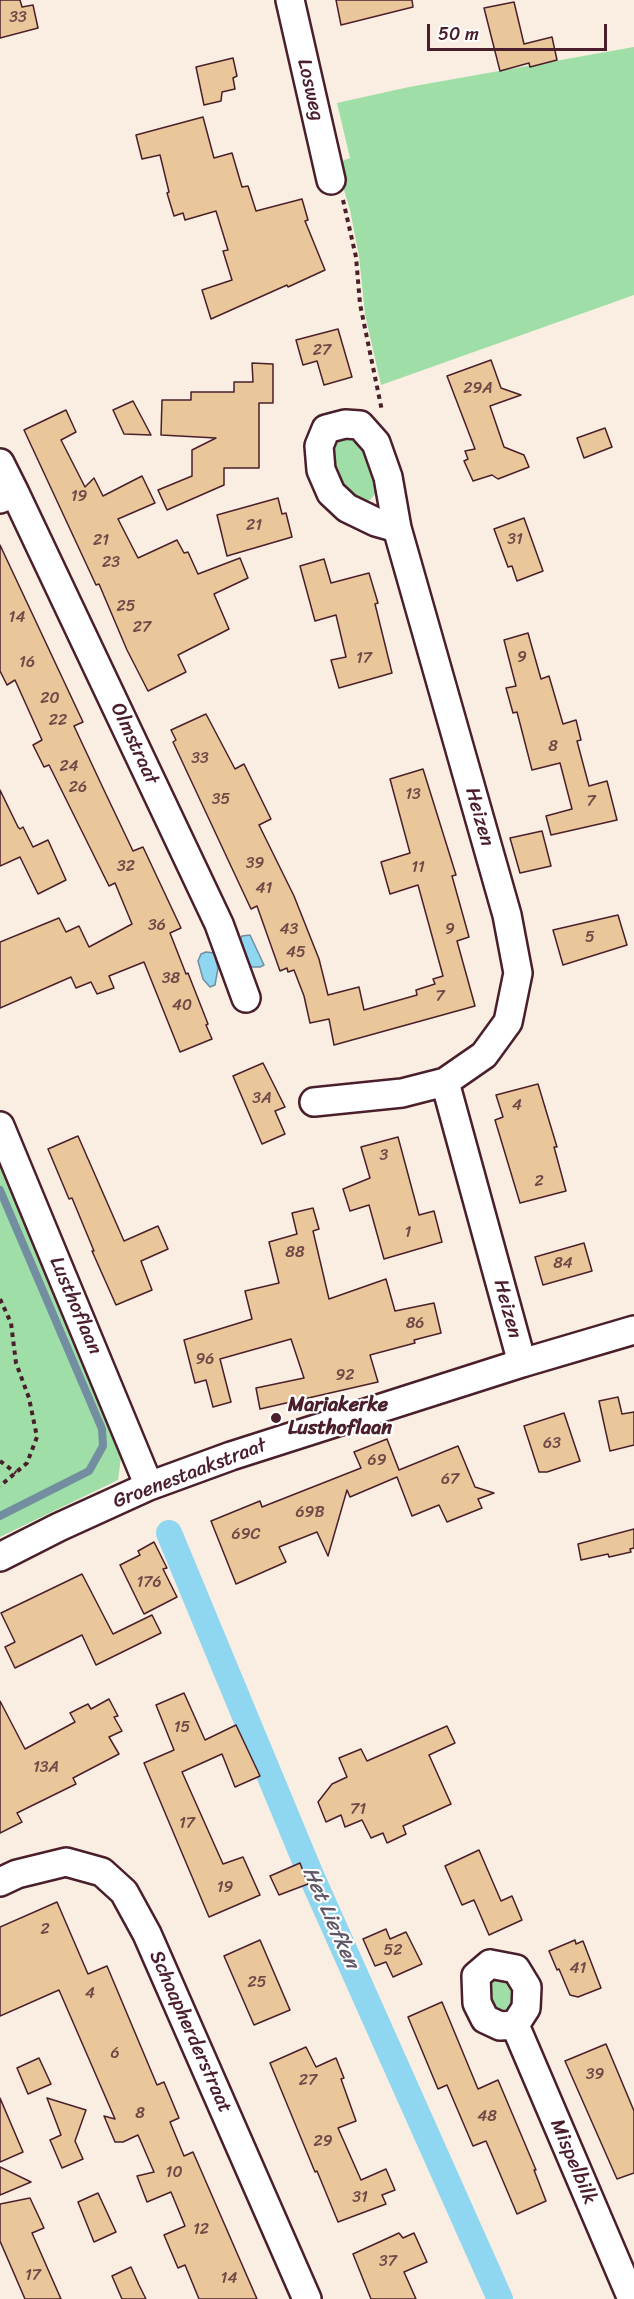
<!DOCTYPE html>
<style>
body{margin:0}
#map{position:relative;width:634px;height:2299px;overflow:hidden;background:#f9eee1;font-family:Sriracha,sans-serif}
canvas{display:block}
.scale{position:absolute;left:427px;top:24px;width:180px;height:27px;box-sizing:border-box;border:3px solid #4a1f2b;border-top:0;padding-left:8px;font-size:18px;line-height:21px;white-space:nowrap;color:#4a1f2b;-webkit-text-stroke:4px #fff;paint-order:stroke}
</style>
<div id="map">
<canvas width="634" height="2299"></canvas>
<div class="scale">50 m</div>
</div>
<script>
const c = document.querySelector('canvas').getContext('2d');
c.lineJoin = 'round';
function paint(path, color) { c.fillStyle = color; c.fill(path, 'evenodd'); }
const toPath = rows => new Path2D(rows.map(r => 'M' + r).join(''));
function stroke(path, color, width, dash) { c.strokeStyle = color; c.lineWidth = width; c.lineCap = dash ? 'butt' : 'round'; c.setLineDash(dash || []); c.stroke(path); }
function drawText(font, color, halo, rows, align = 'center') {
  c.font = font + ' Sriracha,sans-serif'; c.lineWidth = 4.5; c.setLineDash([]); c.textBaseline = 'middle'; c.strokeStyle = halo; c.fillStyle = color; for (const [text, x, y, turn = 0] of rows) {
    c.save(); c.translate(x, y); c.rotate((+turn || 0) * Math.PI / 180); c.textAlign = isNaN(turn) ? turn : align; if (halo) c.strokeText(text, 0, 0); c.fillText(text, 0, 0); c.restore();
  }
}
const green = toPath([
 [634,47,634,295,381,385,365,314,359,256,350,210,336,163,350,158,337,103,409,87],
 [339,434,360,439,376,485,376,493,370,500,360,502,343,491,332,464,331,441],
 [0,1162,122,1450,118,1480,0,1537],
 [493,1975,509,1978,518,2000,511,2008,502,2012,494,2010,486,2001,487,1981]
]);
const water = toPath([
 [250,935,264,965,260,967,252,967,246,962,237,944,242,936,250,935],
 [206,952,214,953,218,968,215,985,210,987,203,979,198,961,201,954,206,952]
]);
const stream = toPath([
 [0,1190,102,1429,103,1446,89,1471,0,1516]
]);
const canal = toPath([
 [169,1533,310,1873,500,2299]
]);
const building = toPath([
 [0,0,20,0,22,7,33,5,38,28,0,38,0,0],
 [336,0,412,0,413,7,341,25,336,0],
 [514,2,524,44,552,37,557,60,530,67,529,63,500,71,484,8,514,2],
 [233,58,237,76,233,78,235,89,222,92,221,101,204,105,196,67,233,58],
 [203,117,214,158,232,153,242,187,248,186,256,211,302,199,308,220,305,221,325,270,288,287,287,285,211,319,202,290,232,280,223,251,228,250,216,211,185,220,183,213,174,216,167,193,169,192,160,155,142,159,136,135,203,117],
 [338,329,352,377,324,385,317,361,303,365,296,340,338,329],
 [491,360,501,388,521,395,490,406,504,447,524,455,529,467,498,479,492,475,473,481,464,461,468,459,465,451,475,449,447,376,491,360],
 [252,363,273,364,273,403,259,403,259,468,224,468,224,485,167,510,158,490,192,476,192,450,216,438,161,435,162,400,191,400,191,392,234,392,234,382,253,382,252,363],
 [133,401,151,435,124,434,113,410,133,401],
 [66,410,76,432,61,440,85,487,94,478,103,496,142,476,155,503,118,519,138,558,177,540,184,553,188,552,198,574,240,558,248,578,214,594,229,629,178,655,186,672,148,691,127,650,99,584,96,585,24,430,66,410],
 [605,428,612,447,584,458,577,438,605,428],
 [278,498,282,514,286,513,292,537,227,556,217,515,278,498],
 [524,518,543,571,517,581,512,566,508,567,494,529,524,518],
 [0,545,83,722,74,726,103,788,133,851,143,847,181,928,170,933,186,974,188,973,208,1024,206,1025,212,1039,180,1052,144,962,109,976,114,988,97,994,91,982,76,988,71,977,0,1008,0,942,59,918,66,932,79,926,89,947,132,924,115,883,109,886,49,765,44,767,33,745,42,740,15,680,7,685,0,671,0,545],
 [324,559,331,583,369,573,378,603,375,604,392,673,339,688,331,660,346,657,336,615,315,621,300,566,324,559],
 [528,633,541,679,549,676,563,724,576,720,581,740,577,741,589,786,607,781,617,820,551,835,546,816,572,809,560,763,532,770,517,712,513,713,506,688,516,686,504,640,528,633],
 [206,714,235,769,244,764,271,819,259,825,294,896,319,959,328,995,359,987,364,1010,417,995,416,990,435,984,433,979,443,976,418,885,390,894,381,862,410,853,390,779,423,769,456,875,452,876,469,937,457,941,475,1006,334,1045,329,1019,310,1023,304,996,294,970,288,972,287,968,280,971,257,906,251,909,173,742,176,740,171,730,206,714],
 [0,790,18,827,20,829,23,827,33,847,48,840,66,880,38,894,20,857,0,866,0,790],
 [542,831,551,866,520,873,510,838,542,831],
 [618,915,627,945,563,965,553,930,618,915],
 [263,1063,285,1107,275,1111,285,1134,262,1144,233,1076,263,1063],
 [538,1084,557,1147,554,1147,566,1191,520,1203,495,1120,503,1117,496,1095,538,1084],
 [78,1136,124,1241,158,1226,168,1249,141,1261,152,1290,116,1305,92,1251,94,1251,72,1198,69,1199,48,1149,78,1136],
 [398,1137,419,1215,434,1211,442,1242,384,1259,369,1205,350,1211,343,1189,370,1178,361,1147,398,1137],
 [313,1208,319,1229,313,1231,329,1299,386,1279,395,1311,434,1303,441,1333,414,1340,415,1343,370,1355,378,1382,260,1409,256,1388,304,1378,291,1339,220,1359,231,1402,213,1407,206,1380,195,1383,184,1340,252,1319,245,1291,279,1283,269,1242,297,1234,292,1213,313,1208],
 [584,1243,592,1271,543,1285,535,1257,584,1243],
 [618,1397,622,1414,634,1412,634,1445,610,1451,599,1401,618,1397],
 [564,1413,580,1461,547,1472,539,1472,524,1426,564,1413],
 [387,1439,399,1470,458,1446,475,1487,494,1493,478,1499,482,1508,447,1522,439,1505,412,1516,397,1477,350,1497,347,1490,328,1556,317,1532,279,1547,286,1562,236,1584,211,1521,260,1501,262,1507,361,1468,354,1452,387,1439],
 [634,1529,634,1548,630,1549,631,1552,609,1557,608,1554,581,1560,578,1544,634,1529],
 [154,1542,167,1568,163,1569,177,1597,144,1614,120,1565,140,1555,138,1551,154,1542],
 [82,1574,113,1634,152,1615,161,1633,96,1665,82,1635,15,1668,5,1647,15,1642,1,1613,82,1574],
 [184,1693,205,1740,236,1725,260,1776,235,1787,222,1754,182,1772,223,1864,243,1857,260,1895,209,1917,144,1763,174,1750,156,1705,184,1693],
 [109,1699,118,1716,114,1717,122,1731,109,1737,119,1754,73,1778,76,1784,17,1813,22,1822,0,1833,0,1701,25,1749,75,1722,70,1713,88,1704,91,1709,109,1699],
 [447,1726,455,1743,429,1755,451,1804,403,1826,406,1834,387,1843,383,1833,371,1838,362,1820,345,1827,341,1815,326,1822,318,1802,332,1784,347,1777,339,1758,361,1749,367,1761,447,1726],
 [479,1850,501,1901,512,1896,522,1920,489,1935,474,1900,462,1905,445,1866,479,1850],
 [300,1863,308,1884,279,1895,270,1876,300,1863],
 [57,1902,88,1974,107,1966,157,2085,164,2082,179,2118,170,2122,184,2156,193,2152,257,2299,199,2299,185,2265,178,2268,164,2235,185,2226,171,2192,147,2202,137,2176,154,2172,138,2135,123,2142,115,2142,104,2116,115,2119,59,1990,0,2016,0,1927,57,1902],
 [386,1929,390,1939,406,1932,422,1964,393,1977,386,1962,375,1966,363,1939,386,1929],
 [260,1940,290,2010,254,2025,224,1956,260,1940],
 [575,1940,576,1944,583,1941,601,1988,578,1997,570,1995,559,1969,557,1970,549,1951,575,1940],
 [442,2002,478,2089,498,2080,536,2170,534,2170,546,2201,517,2214,486,2141,473,2146,447,2085,438,2089,408,2017,442,2002],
 [606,2044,634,2111,634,2173,617,2179,565,2061,606,2044],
 [306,2047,316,2067,336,2058,344,2078,341,2079,356,2121,338,2128,361,2180,386,2169,395,2190,382,2195,386,2204,338,2222,317,2171,315,2172,270,2063,306,2047],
 [39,2058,51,2084,28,2094,17,2068,39,2058],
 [0,2098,23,2152,0,2162,0,2098],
 [47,2098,86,2110,75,2141,83,2159,62,2168,50,2140,61,2135,47,2098],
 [0,2167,31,2182,0,2195,0,2167],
 [98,2193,116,2232,94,2242,78,2202,98,2193],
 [30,2198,44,2228,32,2233,61,2299,25,2299,0,2241,0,2204,30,2198],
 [399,2233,403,2238,414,2233,427,2262,404,2272,416,2299,371,2299,353,2254,399,2233],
 [131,2267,139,2285,146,2299,122,2299,112,2276,131,2267]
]);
const path = toPath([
 [343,200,356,257,360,304,382,411],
 [0,1299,11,1323,16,1363,29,1398,37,1437,27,1463,0,1486],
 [0,1461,16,1473]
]);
const minor = toPath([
 [290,0,331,180],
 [0,463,15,493],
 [0,499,15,493,219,924,246,998],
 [397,528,376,522,347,508,331,493,321,470,319,446,326,429,345,424,360,425,376,443,388,477,397,528,507,915,518,973,508,1022,484,1055,445,1082,522,1363],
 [314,1102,402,1093,445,1082],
 [0,1126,149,1486],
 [0,1557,59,1527,149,1486,231,1456,522,1363,634,1330],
 [0,1882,17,1874,66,1862,102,1872,124,1892,147,1934,307,2299],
 [490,1964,516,1969,527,1987,526,2008,515,2025,500,2026,485,2019,477,2003,476,1976,490,1964],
 [515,2025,632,2299]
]);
const markers = [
 [276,1418,6,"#4a1f2b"]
];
const numberNames = [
 ["33",18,18],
 ["27",322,351],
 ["29A",478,389],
 ["19",79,497],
 ["21",254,526],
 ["31",515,540],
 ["21",101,541],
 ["23",111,563],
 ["25",126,607],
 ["14",17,618],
 ["27",142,628],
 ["9",522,658],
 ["17",364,659],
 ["16",27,663],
 ["20",50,699],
 ["22",58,721],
 ["8",553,747],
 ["33",200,759],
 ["24",69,767],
 ["26",78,788],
 ["13",413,795],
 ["35",221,800],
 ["7",591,802],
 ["39",255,864],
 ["32",126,867],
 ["11",418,868],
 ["41",264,889],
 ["36",157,926],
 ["43",289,930],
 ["9",450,930],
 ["5",590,938],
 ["45",296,953],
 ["38",171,979],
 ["7",440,997],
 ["40",182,1006],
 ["3A",262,1099],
 ["4",517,1106],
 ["3",384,1156],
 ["2",539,1182],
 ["1",408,1233],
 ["88",295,1253],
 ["84",563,1264],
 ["86",415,1324],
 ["96",205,1360],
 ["92",345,1376],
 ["63",552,1444],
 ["69",377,1461],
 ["67",450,1480],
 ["69B",310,1513],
 ["69C",246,1535],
 ["176",149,1583],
 ["15",182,1728],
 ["13A",46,1768],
 ["71",358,1810],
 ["17",187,1824],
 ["19",225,1888],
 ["2",45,1930],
 ["52",393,1951],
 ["41",578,1969],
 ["25",257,1983],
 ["4",90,1994],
 ["6",115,2054],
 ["39",595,2075],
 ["27",308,2081],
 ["8",140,2114],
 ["48",487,2117],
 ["29",323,2142],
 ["10",174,2173],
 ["31",360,2198],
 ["12",201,2230],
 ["37",388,2262],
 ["17",33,2276],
 ["14",229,2279]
];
const streetNames = [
 ["Losweg",310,90,77],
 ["Olmstraat",134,744,65],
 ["Heizen",479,817,74],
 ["Lusthoflaan",75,1306,67],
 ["Heizen",507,1309,75],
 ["Groenestaakstraat",190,1474,-21],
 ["Schaapherderstraat",190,2032,66],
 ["Mispelbilk",573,2162,67]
];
const poiNames = [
 ["Mariakerke",288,1406],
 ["Lusthoflaan",288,1429]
];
const waterNames = [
 ["Het Liefken",330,1918,66]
];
paint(green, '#9fdea6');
paint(water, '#8fd6f0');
stroke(water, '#738da1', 1.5);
stroke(stream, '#738da1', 8);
stroke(canal, '#8fd6f0', 26);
paint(building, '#eac79b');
stroke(building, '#4a1f2b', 1.5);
stroke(minor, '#4a1f2b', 32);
stroke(path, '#4a1f2b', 4, [4.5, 4.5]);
stroke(minor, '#fff', 27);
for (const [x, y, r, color] of markers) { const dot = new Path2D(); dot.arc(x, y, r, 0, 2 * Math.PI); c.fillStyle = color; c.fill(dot); stroke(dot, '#fff', 2); }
drawText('16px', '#724947', null, numberNames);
drawText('20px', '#4a1f2b', '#fff', streetNames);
drawText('bold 20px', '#4a1f2b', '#fff', poiNames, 'left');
drawText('italic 21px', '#5f5666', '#fff', waterNames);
</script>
